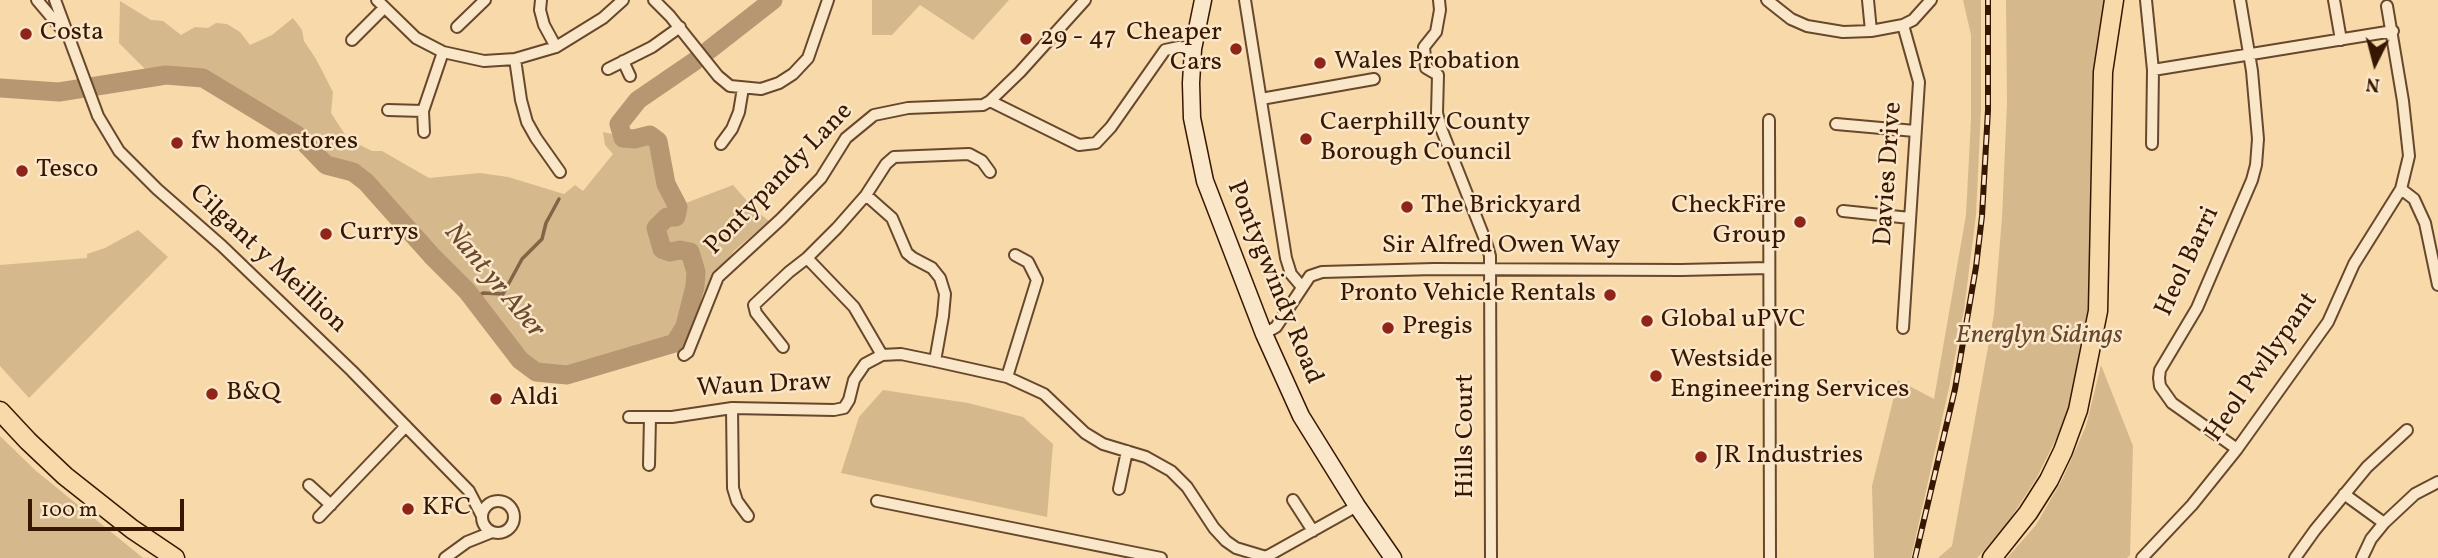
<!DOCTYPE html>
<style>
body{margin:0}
#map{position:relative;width:2438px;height:558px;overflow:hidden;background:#f7d9aa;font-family:Vollkorn,serif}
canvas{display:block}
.north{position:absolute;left:2340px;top:28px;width:70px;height:70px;-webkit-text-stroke:5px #fae6c8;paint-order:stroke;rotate:186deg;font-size:19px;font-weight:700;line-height:28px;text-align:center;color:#371702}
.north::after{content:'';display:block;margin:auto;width:24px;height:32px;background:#371702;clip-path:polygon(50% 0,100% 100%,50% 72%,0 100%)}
.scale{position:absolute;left:28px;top:499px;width:156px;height:32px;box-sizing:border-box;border:4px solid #371702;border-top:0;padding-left:9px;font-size:21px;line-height:24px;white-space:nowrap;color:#371702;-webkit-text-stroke:5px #fae6c8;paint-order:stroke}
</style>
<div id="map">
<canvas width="2438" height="558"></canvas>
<div class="north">N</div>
<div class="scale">100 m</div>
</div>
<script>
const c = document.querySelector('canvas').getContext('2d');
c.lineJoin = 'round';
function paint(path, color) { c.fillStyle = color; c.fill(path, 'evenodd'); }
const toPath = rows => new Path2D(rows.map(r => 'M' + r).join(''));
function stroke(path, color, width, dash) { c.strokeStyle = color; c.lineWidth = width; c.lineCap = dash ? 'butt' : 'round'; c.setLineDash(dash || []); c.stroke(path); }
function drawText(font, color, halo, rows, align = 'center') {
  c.font = font + ' Vollkorn,serif'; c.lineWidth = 5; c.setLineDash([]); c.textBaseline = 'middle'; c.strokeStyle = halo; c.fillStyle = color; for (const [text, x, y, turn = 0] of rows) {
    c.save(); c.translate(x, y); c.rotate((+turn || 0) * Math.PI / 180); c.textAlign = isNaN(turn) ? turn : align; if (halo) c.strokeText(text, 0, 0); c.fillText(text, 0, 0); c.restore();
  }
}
const green = toPath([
 [872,0,1009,0,973,40,920,5,892,35,872,35],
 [1963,0,1981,0,1981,110,1976,215,1964,310,1949,388,1911,558,1874,558,1872,486,1898,380,1934,399,1966,215,1971,119,1971,35],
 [2006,0,2108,0,2089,328,2074,393,2062,427,2036,479,2001,533,1977,558,1938,558,1952,546,1994,314,2002,218,2007,103],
 [120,1,151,20,163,21,181,35,195,27,208,28,216,23,227,24,240,32,250,45,272,35,293,18,302,30,304,41,316,59,333,92,331,113,348,139,372,151,382,151,429,178,480,173,508,177,564,194,575,185,583,191,613,154,605,145,603,132,634,139,650,135,658,141,666,184,678,206,733,185,754,209,769,221,735,250,710,282,675,343,567,375,536,372,520,360,467,291,432,256,366,182,353,172,326,165,297,135,203,78,166,75,153,77,119,43],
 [138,230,168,257,29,398,0,366,0,265,87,258,87,254,105,248],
 [2101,365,2133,446,2130,555,2127,558,2007,558,2036,525,2063,478,2086,426],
 [883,390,968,403,1023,417,1053,444,1047,517,841,473,859,417],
 [0,436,35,470,143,558,0,558]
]);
const stream = toPath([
 [474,299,483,293,503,294,522,259,542,239,546,223,559,199]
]);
const river = toPath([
 [709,50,773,0],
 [0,88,59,92,166,75,203,78,297,135,326,165,353,172,366,182,432,256,467,291,520,360,536,372,567,375,675,343,685,326,695,286,696,272,690,252,680,250,670,252,662,249,656,228,667,217,676,217,678,207,666,184,658,141,650,135,634,139,623,138,619,124,638,100,695,61]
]);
const minor = toPath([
 [37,0,64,32],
 [55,0,98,116,119,151,157,189,222,246,352,371,469,491,482,516],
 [377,0,416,38,443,52,484,61,515,59,556,47,603,18,623,0],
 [541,0,540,10,544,25,556,47],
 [654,0,670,16,718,76,730,86,761,89,779,83,793,74,808,58,828,0],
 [1245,0,1286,258,1291,274,1302,287],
 [1439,0,1440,10,1436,32,1424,47,1426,68,1438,75,1437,113,1441,128,1486,242,1490,256,1491,558],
 [1767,0,1791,19,1807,26,1843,32,1871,31,1903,25,1913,20,1931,0],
 [1868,0,1871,31],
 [2146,0,2153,70,2152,144],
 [2334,0,2341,40],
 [1903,25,1919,82,1903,328],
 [457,27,485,0],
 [352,40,384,8],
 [515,59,521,100,527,122,536,138,560,172],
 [623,61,630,76],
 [608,69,652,47,680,27],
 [2153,70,2393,31],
 [1261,99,1374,79],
 [990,101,1020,72,1085,0],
 [388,110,423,111],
 [1769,120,1770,558],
 [1836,124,1915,131],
 [424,132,423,111,443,52],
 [721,144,732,129,739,112,743,88],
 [2401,189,2414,199,2425,223,2438,285],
 [866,195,892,218,907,253,913,258,932,268,940,278,945,294,943,316,935,361],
 [1843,211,1910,218],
 [807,258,854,307,882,355],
 [1264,334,1276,327,1310,276,1322,272,1434,269,1681,270,1768,268],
 [783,347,756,313,754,305,789,272,807,258,837,228,866,195,886,164,894,157,969,154,982,161,990,172],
 [684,355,688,352,718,277,781,219,821,178,846,138,874,115,908,108,983,105,990,101,1079,145,1096,143,1111,127,1165,50,1179,47,1193,49],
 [1007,377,1037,280,1028,262,1015,255],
 [732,408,733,488,737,501,748,516],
 [629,417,672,417,732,408,834,410,844,408,849,400,854,380,865,364,882,355,901,354,935,361,1007,377,1044,394,1085,433,1103,444,1146,457,1171,471,1187,487,1214,528,1226,541,1236,548,1266,557],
 [2237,449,2172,403,2160,386,2159,378,2160,370,2197,308,2252,180,2256,165,2258,139,2252,71,2240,0],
 [649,465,650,417],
 [309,485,331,505],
 [1119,489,1127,451],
 [2344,494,2384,523],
 [1293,500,1313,531],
 '482 517a16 16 0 1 1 32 0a16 16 0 1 1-32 0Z',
 [877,501,1161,558],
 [319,517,406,426],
 [445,558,467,542,492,532],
 [1264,558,1357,506],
 [2142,558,2192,505,2237,449,2328,322,2354,264,2401,189,2409,156,2403,101,2387,6],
 [2295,558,2315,530,2367,467,2407,430],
 [2362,558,2371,539,2384,523,2415,494,2438,482]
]);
const secondary = toPath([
 [1203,0,1193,49,1191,83,1192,118,1205,181,1264,334,1301,416,1357,506,1393,558]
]);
const primary = toPath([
 [0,411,28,441,65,476,132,529,175,558],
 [1992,558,2028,513,2049,480,2063,451,2078,410,2098,311,2103,72,2114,0]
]);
const rail = toPath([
 [1915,558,1955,389,1976,267,1982,216,1988,110,1988,0]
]);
const markers = [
 [26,34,7,"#8f2418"],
 [1026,39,7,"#8f2418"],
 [1236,49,7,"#8f2418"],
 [1320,63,7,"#8f2418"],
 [1306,139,7,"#8f2418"],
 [177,143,7,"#8f2418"],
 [22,171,7,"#8f2418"],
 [1407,207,7,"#8f2418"],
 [1800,222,7,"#8f2418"],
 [326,234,7,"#8f2418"],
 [1610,295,7,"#8f2418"],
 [1647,321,7,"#8f2418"],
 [1388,328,7,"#8f2418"],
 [1656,376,7,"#8f2418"],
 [212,394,7,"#8f2418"],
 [496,399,7,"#8f2418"],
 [1701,457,7,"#8f2418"],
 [408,509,7,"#8f2418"]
];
const poiNames = [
 ["Costa",40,34],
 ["Cheaper",1222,34,"right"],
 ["Cars",1222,64,"right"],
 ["29 - 47",1040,39],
 ["Wales Probation",1334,63],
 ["Caerphilly County",1320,124],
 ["Borough Council",1320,154],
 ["fw homestores",191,143],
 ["Tesco",36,171],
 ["The Brickyard",1421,207],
 ["CheckFire",1786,207,"right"],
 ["Group",1786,237,"right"],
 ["Currys",340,234],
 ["Pronto Vehicle Rentals",1596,295,"right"],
 ["Global uPVC",1661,321],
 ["Pregis",1402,328],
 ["Westside",1670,361],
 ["Engineering Services",1670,391],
 ["B&Q",226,394],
 ["Aldi",510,399],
 ["JR Industries",1715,457],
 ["KFC",422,509]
];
const streetNames = [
 ["Davies Drive",1890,174,-86],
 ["Pontypandy Lane",780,180,-46],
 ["Sir Alfred Owen Way",1501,247],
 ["Cilgant y Meillion",267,260,43],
 ["Heol Barri",2189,262,-65],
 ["Pontygwindy Road",1273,283,68],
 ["Heol Pwllypant",2263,368,-55],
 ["Waun Draw",764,387,-3],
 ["Hills Court",1467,436,-90]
];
const parkNames = [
 ["Energlyn Sidings",2039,337]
];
const waterNames = [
 ["Nant yr Aber",493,282,50]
];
paint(green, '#d6b88d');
stroke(stream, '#836445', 3.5);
stroke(river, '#b69771', 19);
stroke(minor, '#67482c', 14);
stroke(secondary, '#371702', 19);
stroke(primary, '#371702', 21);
stroke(minor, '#fae6c8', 10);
stroke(secondary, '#fae6c8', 16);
stroke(primary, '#f7d9aa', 18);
stroke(rail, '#371702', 6);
stroke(rail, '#fae6c8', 3.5, [10]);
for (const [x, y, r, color] of markers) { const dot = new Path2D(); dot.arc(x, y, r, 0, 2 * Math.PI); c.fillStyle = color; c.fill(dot); stroke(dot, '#fae6c8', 2.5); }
drawText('26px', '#371702', '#fae6c8', poiNames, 'left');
drawText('26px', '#371702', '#fae6c8', streetNames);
drawText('italic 26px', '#67472c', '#fae6c8', parkNames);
drawText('italic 28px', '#6a4a2e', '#fae6c8', waterNames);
</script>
